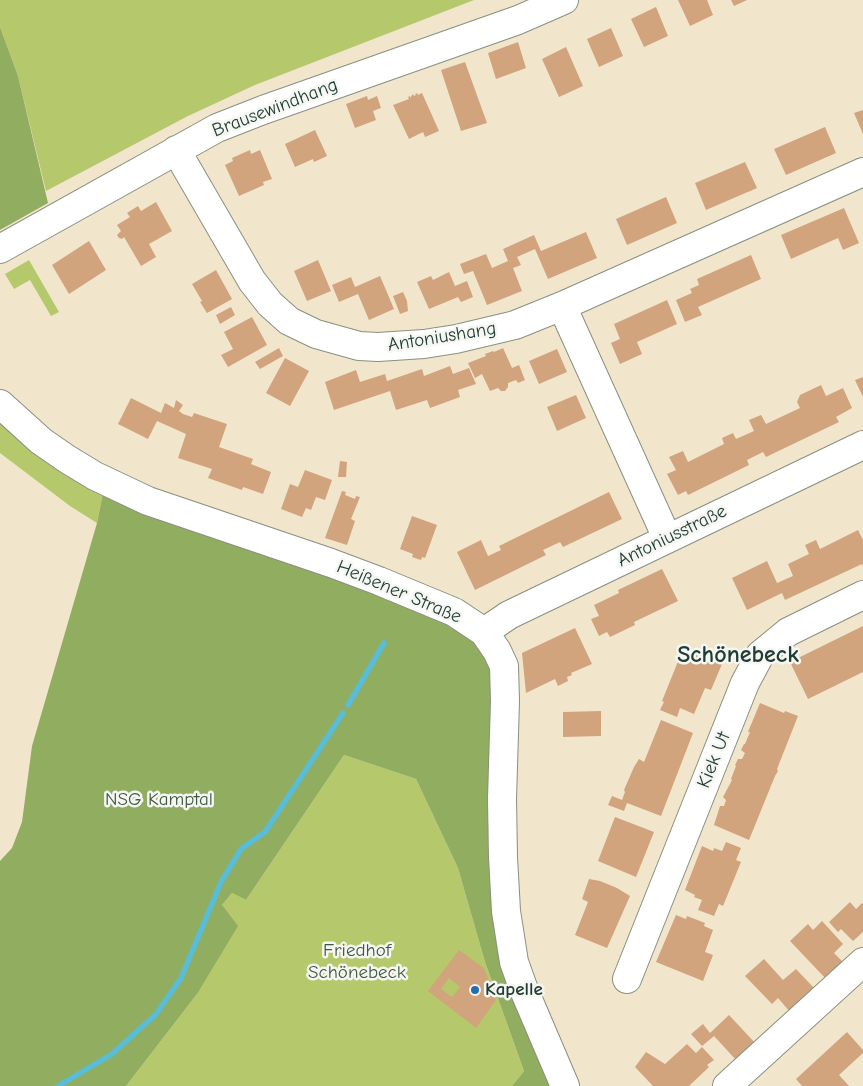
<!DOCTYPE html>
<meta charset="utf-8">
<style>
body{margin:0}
canvas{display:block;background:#f1e5cc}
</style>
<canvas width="863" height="1086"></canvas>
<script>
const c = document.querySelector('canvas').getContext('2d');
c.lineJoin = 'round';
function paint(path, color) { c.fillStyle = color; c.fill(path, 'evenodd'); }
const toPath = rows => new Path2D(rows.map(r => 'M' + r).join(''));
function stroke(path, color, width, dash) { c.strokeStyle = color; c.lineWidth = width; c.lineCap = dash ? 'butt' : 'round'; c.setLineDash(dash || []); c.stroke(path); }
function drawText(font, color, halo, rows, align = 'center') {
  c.font = font + ' "Comic Neue",sans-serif'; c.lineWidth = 5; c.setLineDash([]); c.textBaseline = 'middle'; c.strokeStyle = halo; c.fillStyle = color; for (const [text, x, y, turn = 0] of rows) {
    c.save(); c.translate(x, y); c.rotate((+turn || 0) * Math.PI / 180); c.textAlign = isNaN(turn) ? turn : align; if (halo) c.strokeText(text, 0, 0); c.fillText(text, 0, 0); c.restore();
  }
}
const green = toPath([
 [0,0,474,0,255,85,188,116,46,191,18,76,0,27],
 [29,260,59,312,51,316,30,280,14,289,5,274],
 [0,407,105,483,97,523,70,506,0,453],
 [344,755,416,779,458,868,485,962,524,1071,512,1086,126,1086,197,994,222,905,232,893,246,900]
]);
const forest = toPath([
 [0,27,18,76,48,203,0,230],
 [105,483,379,583,496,651,505,912,562,1086,512,1086,524,1071,485,962,458,868,416,779,344,755,246,900,232,893,222,905,238,926,197,994,126,1086,0,1086,0,861,12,848,22,822,32,746,97,523]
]);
const stream = toPath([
 [348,705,384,643],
 [58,1086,112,1054,156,1014,181,978,221,882,241,849,265,832,343,713]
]);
const building = toPath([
 [678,0,707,0,713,15,690,26],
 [731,0,747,0,734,6],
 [656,7,668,36,644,47,631,19],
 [611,28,623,56,599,67,587,39],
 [518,42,526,68,496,79,488,53],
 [566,47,583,86,559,97,542,59],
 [465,62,487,123,461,131,441,70],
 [417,93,418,95,422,93,439,131,425,137,423,132,409,139,393,105,409,99,408,97,410,96,410,98,413,94,414,96,416,95,415,94],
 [367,96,368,100,377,96,381,108,373,111,376,120,355,128,346,104],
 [863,110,863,134,854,113],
 [825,127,836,153,786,175,774,149],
 [315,130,327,156,314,162,313,159,295,167,285,144],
 [250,150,251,154,260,150,272,179,263,182,264,185,239,196,225,165,233,161,232,158],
 [745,162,757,188,706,210,695,183],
 [666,197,677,223,627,245,616,219],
 [156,202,172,231,149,244,156,257,141,266,124,237,122,239,119,238,117,235,121,231,117,225,130,217,127,213,138,206,141,211],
 [844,208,859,243,843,250,838,238,791,259,781,235],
 [586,232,597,258,548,279,535,249,517,257,521,265,513,268,522,291,487,305,473,271,464,274,460,264,486,254,492,268,508,261,503,249,534,235,541,251],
 [89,241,106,270,69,294,52,265],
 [751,255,761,279,698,307,702,315,685,322,676,300,692,293,690,289,699,285,697,279],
 [318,260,331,291,307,301,294,271],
 [216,270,232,299,207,313,200,302,202,301,192,284],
 [449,272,455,286,467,281,473,297,461,302,458,297,429,309,417,282,431,276,433,280],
 [380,276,394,309,369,320,358,294,339,302,332,285,351,277,355,287],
 [403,292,407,301,408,311,400,314,393,296],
 [667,300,677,324,637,342,642,354,620,364,611,343,620,339,614,324],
 [231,307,235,315,220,324,216,315],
 [252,317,267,345,228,367,221,355,233,349,224,332],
 [279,348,283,356,260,369,255,362],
 [503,348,512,368,519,365,525,380,518,383,516,380,508,383,508,387,505,391,501,391,498,388,490,391,482,374,475,378,468,363,486,356,485,354,493,351,494,352],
 [557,349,567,372,539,384,529,361],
 [285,358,309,371,290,406,266,393],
 [450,366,453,374,469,368,476,384,458,390,460,397,430,408,427,400,396,410,390,391,334,410,325,382,356,370,360,382,385,374,387,381,422,369,424,376],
 [863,377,863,397,855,380],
 [821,385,826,396,843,388,852,408,836,417,839,422,766,457,763,452,747,460,749,465,688,495,686,491,678,495,667,474,676,470,669,457,683,451,688,462,724,444,722,438,733,433,736,439,754,431,749,420,761,415,766,424,800,408,797,402,800,395],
 [576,395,586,418,557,431,547,407],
 [131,398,161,413,165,403,174,408,176,400,183,405,179,411,183,414,192,417,194,413,227,424,219,447,253,459,251,464,271,472,263,494,243,487,242,490,208,478,212,469,178,458,186,434,157,421,148,439,118,424],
 [340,461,347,462,346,477,338,477],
 [305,470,332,480,325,500,316,497,311,510,306,508,302,517,281,509,290,484,298,487],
 [342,491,346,492,345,495,355,499,356,496,360,497,351,519,355,521,347,545,325,538],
 [609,492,622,519,563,547,560,542,543,550,546,555,475,590,457,552,481,540,488,556,501,550,499,546],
 [412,516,437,525,425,558,422,557,421,560,412,557,413,554,400,549],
 [858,530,863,540,863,567,862,564,785,600,782,593,747,610,732,578,767,561,777,583,793,576,788,564,809,554,805,545,816,540,820,549],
 [662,569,678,601,634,622,635,625,610,637,607,632,599,636,591,619,599,616,594,605,619,593,618,590],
 [863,626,863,672,808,699,790,662],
 [575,628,592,664,571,673,572,675,567,677,568,681,558,686,555,679,526,693,522,653],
 [683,649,722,664,711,690,705,688,694,714,680,708,677,717,660,710,664,702,662,701],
 [760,703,784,713,785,711,798,716,777,769,778,771,775,776,749,840,714,825,720,806,724,806,726,800,723,797,732,780,731,779,736,766,735,765,738,759,742,759,745,753,741,750,744,744,745,744,750,732,748,732],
 [601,711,601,736,563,737,563,712],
 [661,720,693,733,661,816,627,803,624,811,608,805,612,796,622,800,625,792,624,790,634,767,639,759,644,762],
 [615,817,654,832,636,877,598,861],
 [726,842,741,848,736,860,741,862,723,906,719,904,714,916,698,910,702,900,694,897,695,895,685,890,702,846,713,851,714,848,722,851],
 [589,879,600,881,617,888,630,896,607,948,575,935,588,902,582,899],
 [850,902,856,909,862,903,863,904,863,932,853,941,841,929,838,932,829,922],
 [676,915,686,919,687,916,705,923,704,926,713,930,705,952,713,955,703,981,656,962],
 [822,921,843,944,834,953,843,962,826,979,790,941,808,924,813,930],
 [459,950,484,968,496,1000,476,1028,428,991],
 [449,978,460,987,452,997,441,989],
 [764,959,783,980,796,969,815,989,790,1012,778,998,772,1004,745,976],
 [729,1015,756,1044,737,1061,714,1036,702,1046,691,1034,703,1024,710,1033],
 [847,1032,863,1050,863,1053,839,1075,849,1086,802,1086,796,1079],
 [687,1044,696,1053,702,1047,714,1060,707,1065,709,1067,689,1086,653,1086,635,1067,646,1052,665,1064]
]);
const minor = toPath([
 [176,150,252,281,270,304,289,321,316,334,359,346,378,347,424,344,456,339,515,325,562,306,863,172],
 [0,249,217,128,263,110,518,20,564,0],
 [562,306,667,538],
 [0,404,41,441,67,459,95,476,148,501,331,563,379,581,454,612,484,632,497,651,504,666,505,701,502,799,503,857,506,911,514,962,524,990,565,1086],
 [484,632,509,615,863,445],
 [627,979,745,683,760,655,788,632,863,595],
 [727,1086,863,962]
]);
const markers = [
 [475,990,5,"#1f6fb2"]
];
const streetNames = [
 ["Brausewindhang",275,108,-21],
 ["Antoniushang",442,337,-9],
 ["Antoniusstraße",672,536,-26],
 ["Heißener Straße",399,592,23],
 ["Kiek Ut",714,760,-68]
];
const parkNames = [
 ["NSG Kamptal",159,800],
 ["Friedhof",357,951],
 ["Schönebeck",357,973]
];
const poiNames = [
 ["Kapelle",485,990]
];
const districtNames = [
 ["Schönebeck",738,655]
];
paint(green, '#b5c96c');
paint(forest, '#90ad60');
stroke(stream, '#5abdd8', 5.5);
paint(building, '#d1a47e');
stroke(minor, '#889180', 30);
stroke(minor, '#fff', 28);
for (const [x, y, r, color] of markers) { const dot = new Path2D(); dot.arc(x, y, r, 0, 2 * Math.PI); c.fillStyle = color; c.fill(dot); stroke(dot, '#f6f6f2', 2); }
drawText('19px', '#1f3d34', '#f6f6f2', streetNames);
drawText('19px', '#3d593f', '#f6f6f2', parkNames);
drawText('bold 19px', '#1f3d34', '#f6f6f2', poiNames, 'left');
drawText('bold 24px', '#1f3d34', '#f6f6f2', districtNames);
</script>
